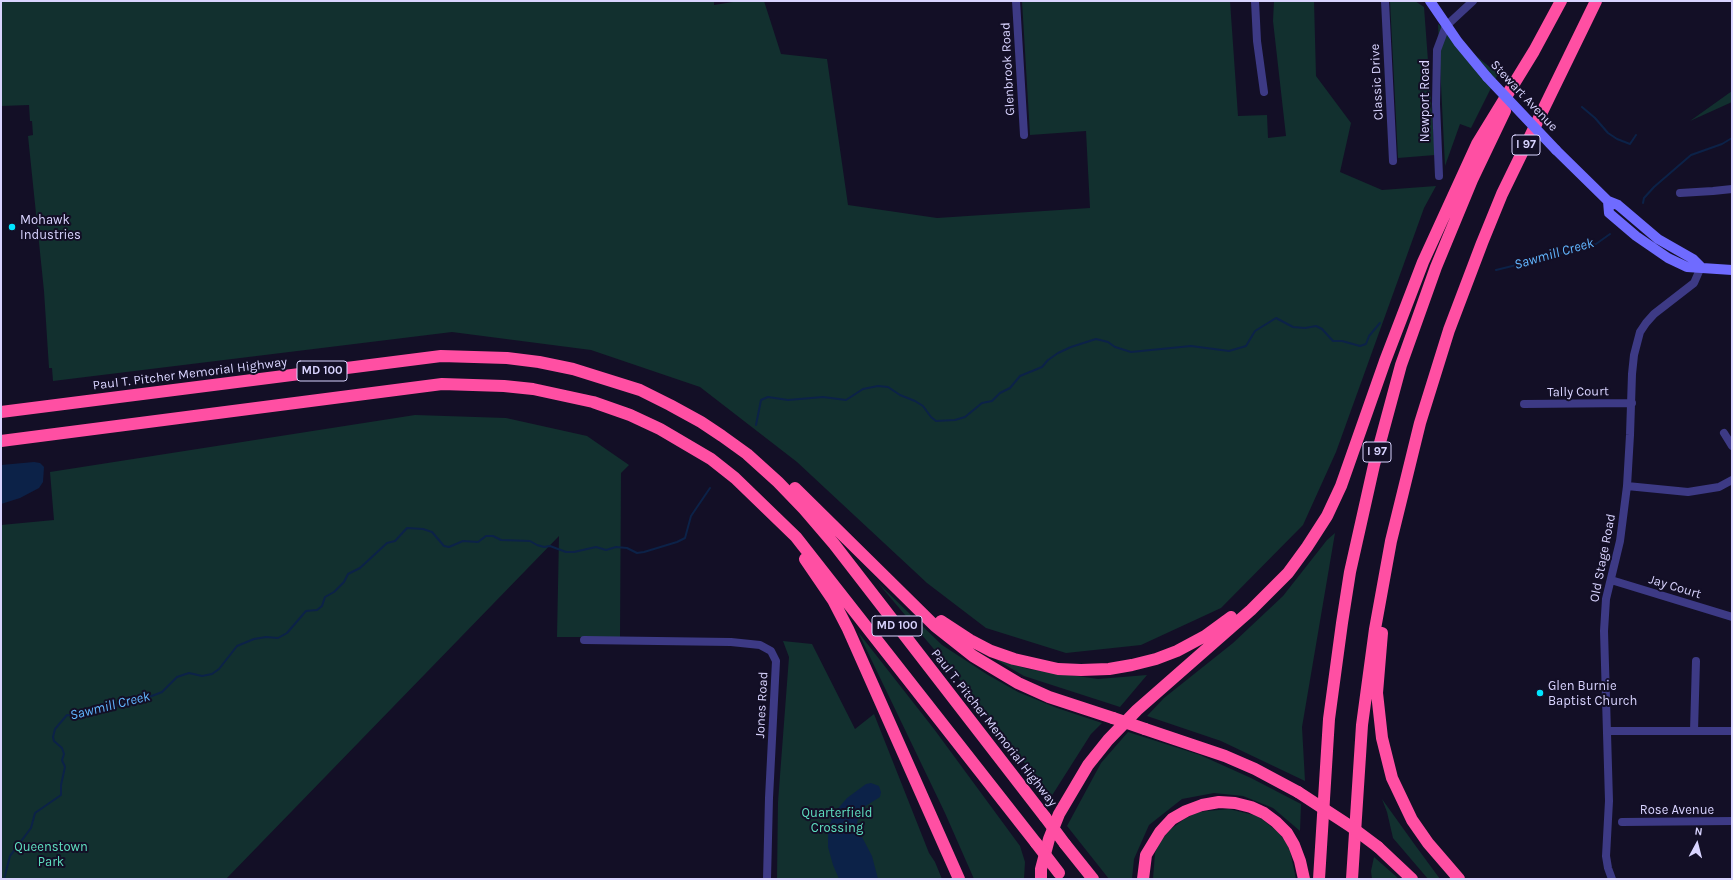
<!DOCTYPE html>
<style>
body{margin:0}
#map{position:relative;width:1733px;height:880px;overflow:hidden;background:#130f26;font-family:Karla,sans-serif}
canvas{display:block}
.frame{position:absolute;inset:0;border:2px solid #d9d4ff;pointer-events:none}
.north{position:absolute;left:1677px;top:824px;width:40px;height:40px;-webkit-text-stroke:3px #130f26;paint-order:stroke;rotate:7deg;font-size:11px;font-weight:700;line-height:16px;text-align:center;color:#d9d4ff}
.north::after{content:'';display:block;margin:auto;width:14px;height:18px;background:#d9d4ff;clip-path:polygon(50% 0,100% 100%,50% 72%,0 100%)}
</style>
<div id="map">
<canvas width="1733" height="880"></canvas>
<div class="frame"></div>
<div class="north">N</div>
</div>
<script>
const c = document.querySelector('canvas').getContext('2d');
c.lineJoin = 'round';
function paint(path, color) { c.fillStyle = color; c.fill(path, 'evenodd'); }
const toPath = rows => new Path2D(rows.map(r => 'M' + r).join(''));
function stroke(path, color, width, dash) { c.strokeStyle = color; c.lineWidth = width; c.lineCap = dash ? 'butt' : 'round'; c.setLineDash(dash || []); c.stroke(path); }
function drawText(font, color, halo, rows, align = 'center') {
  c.font = font + ' Karla,sans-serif'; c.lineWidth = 4; c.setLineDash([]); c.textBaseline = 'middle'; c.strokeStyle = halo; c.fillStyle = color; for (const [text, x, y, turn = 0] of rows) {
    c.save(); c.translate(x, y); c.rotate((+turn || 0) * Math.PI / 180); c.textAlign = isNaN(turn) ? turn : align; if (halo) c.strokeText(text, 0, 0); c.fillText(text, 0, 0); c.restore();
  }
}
const green = toPath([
 [1,1,714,1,714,5,739,1,764,1,781,54,827,59,848,205,937,218,1090,208,1086,131,1030,135,1022,1,1230,1,1238,116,1267,115,1268,138,1286,136,1273,21,1274,1,1314,1,1316,76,1351,123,1340,172,1382,190,1436,186,1424,208,1336,452,1303,525,1221,608,1141,645,1066,653,986,628,927,583,797,462,700,387,591,350,452,332,53,381,52,368,49,368,44,291,28,136,33,135,32,121,30,121,29,105,1,106],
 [1390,1,1415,1,1424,7,1435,155,1398,158],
 [1438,24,1498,74,1471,128,1460,124,1445,166],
 [1732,91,1732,102,1690,121],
 [415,415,506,418,587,436,629,465,621,473,620,637,557,637,559,536,226,879,1,879,1,525,54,520,50,472],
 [1335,533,1302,727,1305,781,1221,741,1147,716,1164,698,1233,643,1283,596,1327,540],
 [878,583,942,645,988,675,1018,692,1057,708,1102,723,1091,734,1051,797,960,680],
 [858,632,934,729,1020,846,1025,862,1024,879,974,879,945,813],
 [783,641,812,644,855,729,874,714,929,853,935,862,942,879,777,879,778,802,789,657],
 [995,659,1028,669,1098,679,1147,675,1120,707,1024,676],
 [1128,732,1200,755,1251,778,1301,804,1300,831,1273,808,1243,796,1214,793,1182,799,1149,825,1134,859,1132,879,1109,879,1067,826,1101,763],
 [1382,799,1415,845,1440,879,1428,879,1393,838,1387,812],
 [1229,809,1258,816,1278,832,1289,846,1296,879,1153,879,1155,853,1161,840,1171,829,1183,820,1197,812],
 [1374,857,1399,879,1372,879,1371,871]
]);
const water = toPath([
 [34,462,40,463,44,467,43,482,39,488,20,498,1,504,1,465],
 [871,783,879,786,881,792,880,797,864,807,860,813,857,823,862,837,872,856,878,879,839,879,833,865,828,847,828,829,834,813,847,798,866,784]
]);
const stream = toPath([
 [1582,107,1595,118,1608,133,1617,139,1630,144,1636,135],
 [1643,203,1644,198,1654,187,1691,155,1722,144,1732,138],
 [1496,270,1541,259,1554,257,1567,250,1596,244,1610,234],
 [756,425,761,400,768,397,788,400,823,397,846,400,863,389,878,386,888,387,900,395,915,401,923,406,931,417,936,421,955,420,965,417,982,403,992,401,1000,393,1010,388,1020,376,1042,367,1048,360,1058,353,1071,347,1096,339,1108,342,1115,347,1131,352,1191,346,1229,351,1246,346,1255,331,1276,318,1293,327,1305,328,1316,326,1322,329,1333,341,1342,341,1360,346,1366,344,1369,336,1380,323],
 [4,879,10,856,31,828,35,813,61,795,61,785,65,767,62,760,64,754,62,748,54,741,53,737,55,729,67,715,75,716,90,713,98,707,121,705,128,700,139,701,162,692,177,677,189,673,202,676,212,674,219,669,237,646,254,639,266,637,278,638,287,633,306,611,317,610,322,606,325,597,334,592,344,582,348,574,360,568,387,543,395,541,407,528,423,529,432,532,444,546,449,547,463,541,478,542,486,536,493,536,501,540,530,541,537,545,544,547,550,546,566,552,574,552,596,547,606,550,616,547,627,548,637,553,644,552,677,542,685,538,691,516,710,488]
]);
const street = toPath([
 [1016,1,1024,135],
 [1255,1,1257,41,1264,92],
 [1385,1,1393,161],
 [1439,176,1436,104,1437,50,1446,26,1473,1],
 [1680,193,1713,191,1732,189],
 [1524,404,1632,403],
 [1724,433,1732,446],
 [1627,486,1688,492,1719,487,1732,480],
 [1611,580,1732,617],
 [584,640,731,642,760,645,771,651,776,661,769,798,767,879],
 [1607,731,1732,731],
 [1694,731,1696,661],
 [1622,822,1732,821],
 [1612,879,1608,868,1606,856,1609,801,1604,631,1606,599,1620,541,1627,486,1630,435,1632,374,1634,355,1640,332,1646,323,1654,314,1694,283,1701,267]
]);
const secondary = toPath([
 [1430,1,1458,42,1487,77],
 [1556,150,1608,201,1618,205,1658,239,1693,259,1701,267],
 [1608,201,1609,213,1636,236,1668,258,1687,267,1732,270]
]);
const highway = toPath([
 [1,412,441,356,507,358,539,362,573,369,640,390,670,405,701,422,722,436,747,454,778,482,804,509,834,544,1045,817],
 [1,441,442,384,504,386,533,389,593,402,630,415,660,429,711,459,735,478,796,537,1036,843],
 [795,488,935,626,973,656,1018,683,1049,697,1113,718],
 [805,559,833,600,848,629,959,879],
 [941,621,970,640,991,651,1014,659,1058,669,1081,670,1109,669,1132,665,1156,659,1177,651,1205,636,1231,617],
 [1382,633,1377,693,1382,738,1392,778,1412,820,1428,843,1459,879],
 [1145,729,1225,756,1255,769,1298,792],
 [1065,844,1093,879],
 [1378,847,1412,879],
 [1041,879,1041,869,1049,839,1059,814,1088,765,1108,740,1137,710,1251,610,1288,573,1307,547,1327,516,1341,486,1385,361,1423,262,1477,144,1534,51,1561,1],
 [1143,879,1146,855,1160,832,1172,819,1186,811,1202,805,1219,802,1235,803,1251,807,1264,813,1276,822,1287,833,1294,845,1300,861,1304,879],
 [1319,879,1329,719,1342,623,1350,572,1374,465,1401,365,1436,267,1472,180,1505,111],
 [1352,879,1362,725,1375,629,1391,541,1420,423,1449,330,1482,243,1502,194,1596,1]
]);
const secondaryBridge = toPath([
 [1487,77,1556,150]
]);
const highwayBridge = toPath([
 [1113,718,1145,729],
 [1298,792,1350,826,1378,847],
 [1045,817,1065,844],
 [1036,843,1059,873]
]);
const markers = [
 [12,227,4,"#00e5ff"],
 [1540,693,4,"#00e5ff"]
];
const shields = [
 [1526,145,28],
 [322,371,50],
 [1377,452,28],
 [897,626,50]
];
const shieldNames = [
 ["I 97",1526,145],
 ["MD 100",322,371],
 ["I 97",1377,452],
 ["MD 100",897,626]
];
const streetNames = [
 ["Glenbrook Road",1008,69,-93],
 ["Classic Drive",1377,82,-93],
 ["Stewart Avenue",1524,96,47],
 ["Newport Road",1425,101,-90],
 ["Paul T. Pitcher Memorial Highway",190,374,-7],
 ["Tally Court",1578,392,-1],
 ["Old Stage Road",1603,558,-79],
 ["Jay Court",1675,587,17],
 ["Jones Road",762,705,-87],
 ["Paul T. Pitcher Memorial Highway",994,728,52],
 ["Rose Avenue",1677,810]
];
const poiNames = [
 ["Mohawk",20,220],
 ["Industries",20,235],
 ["Glen Burnie",1548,686],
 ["Baptist Church",1548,701]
];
const parkNames = [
 ["Quarterfield",837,813],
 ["Crossing",837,828],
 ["Queenstown",51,847],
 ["Park",51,862]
];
const waterNames = [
 ["Sawmill Creek",1554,254,-16],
 ["Sawmill Creek",110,706,-14]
];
paint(green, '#12302f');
paint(water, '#0c2248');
stroke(stream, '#0c2248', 2);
stroke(street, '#3d3a85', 8);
stroke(secondary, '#6f6bff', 10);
stroke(highway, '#ff4fa3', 12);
stroke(secondaryBridge, '#6f6bff', 10);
stroke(highwayBridge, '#ff4fa3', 12);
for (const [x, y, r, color] of markers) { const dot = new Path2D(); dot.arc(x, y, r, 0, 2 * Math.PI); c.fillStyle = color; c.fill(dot); stroke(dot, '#130f26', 1.5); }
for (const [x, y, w] of shields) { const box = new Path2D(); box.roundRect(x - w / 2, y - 10, w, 20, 3); c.fillStyle = '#130f26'; c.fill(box); stroke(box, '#d9d4ff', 1); }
drawText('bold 12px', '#d9d4ff', null, shieldNames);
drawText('13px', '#d9d4ff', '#130f26', streetNames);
drawText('13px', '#d9d4ff', '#130f26', poiNames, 'left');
drawText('13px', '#5fe0c0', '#130f26', parkNames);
drawText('italic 14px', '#62b6ff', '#130f26', waterNames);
</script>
